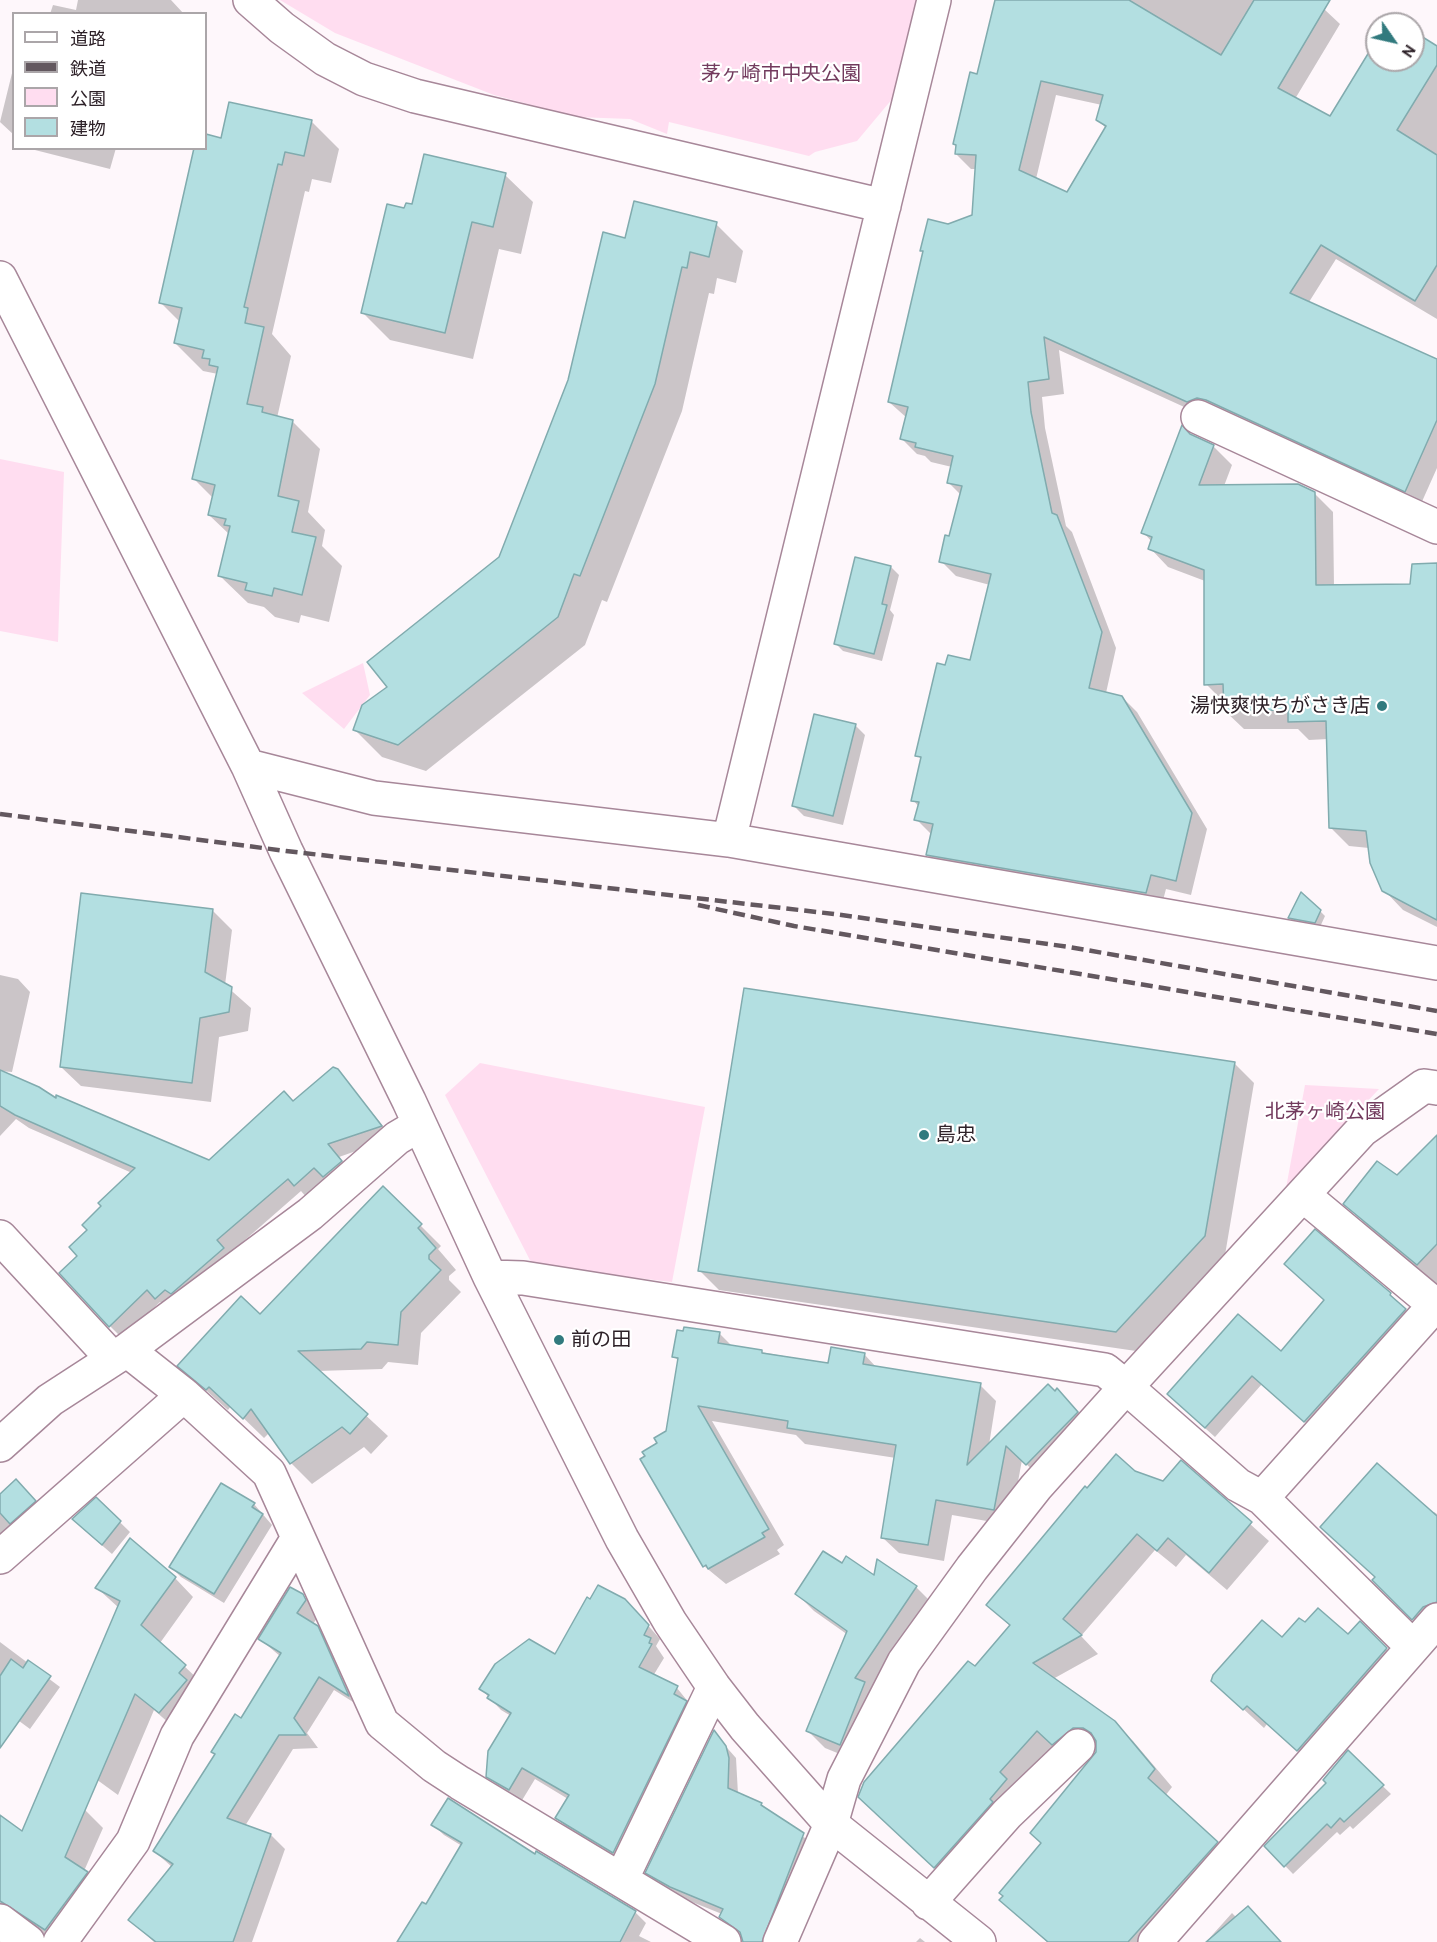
<!DOCTYPE html>
<meta charset="utf-8">
<style>
body{margin:0}
#map{position:relative;width:1437px;height:1942px;overflow:hidden;background:#fef7fb;font-family:Cabin,"Noto Sans JP",sans-serif}
canvas{display:block}
.legend{position:absolute;left:12px;top:12px;width:195px;height:138px;box-sizing:border-box;background:#fff;border:2px solid #aba6a9;margin:0;padding:8px 10px;list-style:none;font-size:18px;color:#2d2128}
.legend li{display:flex;align-items:center;gap:12px;height:30px}
.legend b{width:30px;border:2px solid #aba6a9}
.north{position:absolute;left:1365px;top:12px;width:60px;height:60px;box-sizing:border-box;background:#fff;border:2px solid #aba6a9;border-radius:50%;rotate:124deg;font-size:16px;font-weight:700;line-height:24px;text-align:center;color:#2d2128}
.north::after{content:'';display:block;margin:auto;width:21px;height:27px;background:#317a7e;clip-path:polygon(50% 0,100% 100%,50% 72%,0 100%)}
</style>
<div id="map">
<canvas width="1437" height="1942"></canvas>
<ul class="legend">
<li><b style="height:8px;background:#fff"></b>道路</li>
<li><b style="height:8px;background:#63585f"></b>鉄道</li>
<li><b style="height:16px;background:#ffddf0"></b>公園</li>
<li><b style="height:16px;background:#b3dfe1"></b>建物</li>
</ul>
<div class="north">N</div>
</div>
<script>
const c = document.querySelector('canvas').getContext('2d');
c.lineJoin = 'round';
function paint(path, color) { c.fillStyle = color; c.fill(path, 'evenodd'); }
const toPath = rows => new Path2D(rows.map(r => 'M' + r).join(''));
function stroke(path, color, width, dash) { c.strokeStyle = color; c.lineWidth = width; c.lineCap = dash ? 'butt' : 'round'; c.setLineDash(dash || []); c.stroke(path); }
function drawText(font, color, halo, rows, align = 'center') {
  c.font = font + ' Cabin,"Noto Sans JP",sans-serif'; c.lineWidth = 4.5; c.setLineDash([]); c.textBaseline = 'middle'; c.strokeStyle = halo; c.fillStyle = color; for (const [text, x, y, turn = 0] of rows) {
    c.save(); c.translate(x, y); c.rotate((+turn || 0) * Math.PI / 180); c.textAlign = isNaN(turn) ? turn : align; if (halo) c.strokeText(text, 0, 0); c.fillText(text, 0, 0); c.restore();
  }
}
const green = toPath([
 [280,0,918,0,893,98,857,141,815,152,809,156,669,122,667,134,630,119,577,117,494,95,335,33],
 [0,459,64,472,58,642,0,631],
 [363,663,370,695,344,729,302,693],
 [480,1063,705,1107,672,1282,533,1266,445,1095],
 [1305,1085,1379,1089,1286,1188]
]);
const shadow = toPath([
 [78,0,171,0,184,14,50,14,53,5,76,10],
 [996,0,1309,0,1324,9,1340,24,1295,99,1330,118,1377,42,1377,60,1413,60,1413,33,1437,48,1437,319,1336,259,1309,302,1437,361,1437,468,1420,506,1204,416,1059,350,1064,394,1042,397,1045,428,1066,526,1072,532,1116,648,1106,693,1122,697,1137,712,1207,829,1191,895,1166,889,1161,908,942,870,927,855,932,835,916,819,919,807,913,800,922,760,917,755,946,667,971,662,990,585,956,576,941,561,950,538,961,495,948,482,952,467,931,462,925,456,917,454,902,439,907,418,889,402,924,253,922,250,948,226,973,216,976,169,971,169,956,154,957,147,954,144,978,76],
 [1056,95,1102,105,1098,120,1107,129,1068,193,1036,179],
 [1391,19,1398,24,1388,24],
 [14,65,14,135,0,122],
 [311,121,339,149,331,183,312,179,309,192,305,191,272,334,291,356,277,418,292,421,320,449,308,512,325,530,322,546,342,566,329,622,301,615,299,623,275,617,264,607,248,603,220,576,230,535,209,515,213,498,193,478,218,374,203,371,175,343,180,322,160,302,206,148,206,136,222,139],
 [27,148,116,148,110,169],
 [505,175,533,202,521,254,499,249,473,359,390,340,363,313,405,209],
 [716,224,743,251,736,283,717,278,714,294,709,293,682,411,607,602,602,600,585,645,426,771,382,757,355,730,501,558,627,239],
 [1190,436,1213,446,1232,465,1224,486,1314,493,1333,512,1334,586,1412,585,1437,565,1437,927,1403,910,1384,890,1369,848,1349,846,1330,827,1328,739,1309,740,1298,729,1244,729,1225,711,1225,703,1206,684,1205,581,1168,567,1150,548,1152,542,1143,532],
 [891,567,899,575,890,610,894,615,882,661,843,651,835,643],
 [855,725,865,735,843,825,804,816,794,806],
 [212,910,232,930,225,985,251,1008,248,1031,219,1037,211,1102,81,1086,61,1067],
 [1320,911,1325,916,1320,927,1294,922,1289,918],
 [0,975,18,979,30,992,12,1072,0,1071],
 [1235,1064,1254,1083,1225,1255,1136,1351,719,1290,699,1270],
 [337,1070,393,1138,339,1157,354,1174,307,1198,301,1191,229,1254,235,1261,169,1310,160,1302,122,1338,110,1326,79,1256,90,1230,132,1173,29,1128,16,1119,0,1136,0,1072,57,1101,209,1162],
 [1437,1138,1437,1284,1367,1226,1345,1203,1397,1177],
 [383,1188,441,1246,438,1249,456,1270,449,1276,449,1280,461,1292,421,1333,418,1365,388,1362,382,1369,318,1371,388,1436,371,1454,364,1447,312,1484,291,1463,269,1433,264,1438,231,1406,228,1410,179,1366,260,1316],
 [1315,1231,1390,1294,1414,1319,1314,1430,1262,1384,1215,1437,1178,1404,1281,1354,1326,1300],
 [719,1333,733,1347,829,1364,864,1354,877,1368,980,1385,996,1401,989,1445,1057,1391,1093,1426,1043,1480,1022,1460,1010,1525,952,1515,944,1561,899,1553,882,1537,896,1458,805,1444,796,1435,712,1421,784,1545,777,1550,780,1554,726,1584,704,1566,642,1460,667,1432,679,1361,674,1357],
 [1182,1463,1269,1541,1227,1590,1186,1555,1176,1567,1155,1550,1081,1636,1098,1654,1053,1679,1114,1723,1133,1741,1172,1787,1165,1796,1234,1861,1161,1942,1047,1942,1001,1900,1042,1844,1098,1751,1098,1745,1092,1745,953,1884,878,1815,975,1668,1011,1627,988,1605,1134,1472,1163,1483],
 [26,1491,44,1511,0,1550,0,1494],
 [96,1499,130,1532,112,1554,83,1529],
 [254,1504,272,1525,224,1603,181,1577,171,1567],
 [1434,1512,1437,1514,1437,1615,1423,1629,1374,1580],
 [876,1577,916,1587,933,1604,857,1761,825,1748,808,1731,848,1635,814,1611,797,1594],
 [175,1578,193,1597,160,1643,203,1684,178,1731,154,1710,118,1795,78,1766,119,1608,97,1588],
 [302,1595,317,1609,319,1615,313,1624,331,1642,361,1707,334,1690,307,1733,318,1748,293,1749,245,1826,271,1835,285,1849,252,1942,154,1942,130,1920,172,1867,154,1851,281,1657,260,1639],
 [637,1613,660,1639,656,1646,664,1658,653,1676,677,1688,698,1714,626,1864,569,1830,557,1818,568,1799,535,1779,521,1802,501,1789,488,1776,511,1716,501,1710,481,1689,555,1656],
 [1360,1623,1406,1669,1318,1769,1267,1724,1264,1728,1213,1681,1305,1625,1348,1637],
 [0,1642,60,1687,30,1729,0,1707],
 [714,1733,736,1758,738,1794,761,1804,814,1845,773,1942,744,1942,742,1935,721,1917,722,1914,682,1898,658,1883,647,1872],
 [1348,1753,1391,1794,1353,1829,1350,1826,1340,1835,1337,1832,1293,1874,1266,1846,1328,1783],
 [85,1810,103,1828,84,1871,105,1891,54,1942,31,1924,0,1935,0,1817,23,1833],
 [433,1825,535,1856,635,1912,646,1923,639,1936,651,1942,402,1942,462,1846,444,1835],
 [1232,1913,1237,1918,1260,1920,1281,1942,1206,1942],
 [920,1938,925,1942,916,1942]
]);
const building = toPath([
 [995,0,1129,0,1221,55,1254,0,1330,0,1278,88,1330,116,1377,39,1377,60,1413,60,1413,31,1437,46,1437,65,1397,130,1437,155,1437,265,1415,301,1321,245,1290,293,1437,359,1437,420,1405,492,1206,400,1197,398,1187,402,1044,337,1049,379,1028,382,1031,412,1052,513,1057,515,1102,632,1089,688,1122,696,1192,813,1176,881,1151,875,1146,893,926,855,933,824,914,820,919,802,911,801,921,757,915,756,937,663,945,665,948,655,970,660,991,574,939,562,945,535,949,536,962,486,947,483,953,456,915,447,916,443,900,439,908,407,888,402,923,251,920,251,928,219,948,224,972,215,976,155,955,154,956,145,953,144,970,72,977,74,995,0],
 [1041,81,1103,95,1096,120,1106,126,1067,192,1019,170,1041,81],
 [229,102,312,120,304,156,285,152,282,165,278,164,244,307,248,308,245,323,264,327,247,404,263,407,262,412,293,420,278,496,299,501,292,532,316,537,302,595,274,588,272,596,245,590,247,583,218,576,230,526,224,525,226,519,208,515,215,485,192,479,218,367,209,365,210,359,202,358,204,350,174,343,182,308,159,303,194,148,206,148,206,134,221,138,229,102],
 [424,154,506,173,493,227,472,222,445,333,361,313,387,204,404,208,406,203,412,204,424,154],
 [634,201,717,222,709,257,690,252,687,268,682,267,655,384,580,576,574,574,558,617,398,745,353,730,362,705,387,687,367,662,499,557,568,380,603,232,625,238,634,201],
 [1182,425,1190,434,1214,445,1199,485,1298,484,1315,492,1316,585,1410,584,1412,564,1437,563,1437,920,1382,891,1370,863,1366,831,1329,828,1326,721,1288,722,1288,710,1224,711,1223,684,1204,685,1204,570,1148,549,1152,537,1141,533,1182,425],
 [855,557,891,566,882,604,887,605,874,654,834,644,855,557],
 [814,714,856,724,833,816,792,806,814,714],
 [1301,892,1321,910,1315,923,1288,918,1301,892],
 [81,893,213,909,205,972,232,987,229,1012,200,1018,192,1083,60,1067,81,893],
 [744,988,1235,1062,1205,1236,1116,1332,698,1271,744,988],
 [333,1067,338,1069,382,1126,328,1144,342,1161,323,1177,314,1168,294,1186,288,1179,217,1240,224,1248,171,1294,165,1290,155,1299,147,1290,109,1327,59,1273,77,1256,69,1247,87,1230,82,1225,101,1206,98,1203,135,1168,15,1115,0,1106,0,1070,39,1087,56,1098,56,1095,209,1160,284,1091,293,1101,333,1067],
 [1437,1135,1437,1244,1417,1265,1343,1204,1377,1161,1397,1175,1437,1135],
 [383,1186,422,1224,418,1228,436,1248,429,1255,429,1259,441,1270,401,1312,398,1345,367,1342,361,1349,298,1351,368,1414,350,1434,342,1427,290,1464,251,1409,243,1419,209,1387,206,1390,177,1366,241,1296,260,1314,383,1186],
 [1315,1229,1391,1293,1390,1295,1406,1309,1304,1422,1252,1376,1205,1428,1167,1394,1238,1314,1281,1351,1324,1300,1284,1264,1315,1229],
 [684,1327,720,1332,718,1343,762,1350,762,1353,828,1363,831,1347,865,1353,863,1364,981,1383,967,1465,1048,1384,1055,1391,1057,1388,1078,1412,1026,1465,1006,1446,994,1510,936,1500,928,1545,881,1538,896,1445,787,1428,788,1421,698,1406,769,1529,762,1533,765,1537,708,1569,706,1565,703,1567,640,1459,645,1456,642,1452,657,1443,654,1438,666,1431,678,1358,672,1357,677,1330,683,1331,684,1327],
 [1116,1454,1135,1471,1163,1481,1181,1460,1252,1522,1209,1573,1168,1538,1157,1551,1137,1534,1063,1619,1082,1635,1033,1663,1115,1721,1155,1769,1148,1778,1218,1842,1128,1942,1048,1942,999,1900,1003,1896,999,1893,1041,1843,1030,1833,1096,1752,1096,1741,1091,1733,1083,1728,1073,1728,1052,1745,1037,1731,1000,1772,1007,1779,990,1799,993,1802,934,1868,858,1797,864,1782,968,1661,975,1666,1010,1625,986,1605,1085,1486,1087,1488,1116,1454],
 [1377,1463,1437,1516,1437,1602,1423,1607,1412,1620,1372,1580,1375,1577,1320,1527,1377,1463],
 [16,1479,36,1501,10,1524,0,1513,0,1494,16,1479],
 [221,1483,255,1503,252,1507,263,1514,214,1594,169,1567,221,1483],
 [96,1497,121,1521,102,1545,72,1519,96,1497],
 [130,1538,176,1577,141,1625,186,1665,179,1673,187,1680,159,1713,135,1694,65,1857,88,1872,45,1930,0,1901,0,1815,22,1831,120,1601,95,1588,130,1538],
 [823,1551,842,1563,846,1556,874,1575,877,1559,917,1586,855,1678,865,1682,840,1745,806,1731,847,1631,795,1594,823,1551],
 [598,1585,625,1599,649,1625,644,1635,651,1638,649,1643,652,1644,639,1667,678,1686,674,1694,687,1701,613,1853,555,1818,569,1795,522,1768,509,1790,486,1777,488,1751,511,1713,487,1698,489,1695,479,1689,495,1664,529,1639,555,1654,587,1597,590,1599,598,1585],
 [290,1587,303,1594,306,1600,297,1613,318,1626,349,1696,319,1677,294,1718,306,1735,279,1735,227,1818,271,1834,233,1942,156,1942,128,1920,173,1864,153,1851,215,1754,211,1752,235,1714,241,1718,281,1653,258,1639,290,1587],
 [1318,1608,1348,1634,1360,1621,1387,1648,1297,1751,1247,1706,1243,1710,1211,1681,1213,1675,1262,1620,1282,1637,1299,1618,1305,1622,1318,1608],
 [11,1659,23,1668,28,1660,51,1676,0,1748,0,1676,11,1659],
 [714,1730,726,1746,729,1758,728,1788,762,1803,761,1805,804,1833,762,1942,743,1942,740,1932,719,1917,723,1909,670,1887,645,1873,714,1730],
 [1348,1750,1384,1785,1344,1822,1340,1818,1331,1828,1327,1824,1284,1867,1264,1846,1326,1783,1323,1780,1348,1750],
 [448,1798,535,1854,536,1851,636,1911,620,1942,397,1942,422,1902,426,1904,462,1843,431,1825,448,1798],
 [1248,1906,1281,1942,1206,1942,1248,1906]
]);
const minor = toPath([
 [250,0,282,28,325,59,364,79,415,96,884,206],
 [0,278,248,766,286,851,409,1101,490,1277,622,1539,670,1622,714,1687,745,1727,831,1824,979,1942],
 [1198,417,1437,527],
 [248,766,374,798,729,840,1437,963],
 [729,840,934,0],
 [0,1237,113,1359],
 [490,1277,523,1278,1105,1370,1126,1387,1362,1130,1424,1086,1437,1088],
 [127,1350,184,1395,269,1473,382,1723,434,1766,460,1783,724,1942],
 [0,1445,50,1400,127,1350,310,1214,397,1138,419,1125],
 [1262,1498,1435,1305,1303,1195],
 [0,1557,184,1395],
 [621,1880,714,1687],
 [928,1903,1007,1814,1078,1746],
 [0,1921,28,1942],
 [60,1942,133,1841,177,1736,298,1538],
 [780,1942,831,1824,844,1779,904,1662,972,1568,1036,1487,1126,1387,1238,1485,1262,1498,1413,1647],
 [1155,1942,1437,1620]
]);
const rail = toPath([
 [0,814,286,851,834,914,1069,947,1437,1011],
 [698,905,794,926,1437,1034]
]);
const markers = [
 [1382,706,6,"#317a7e"],
 [924,1135,6,"#317a7e"],
 [559,1340,6,"#317a7e"]
];
const parkNames = [
 ["茅ヶ崎市中央公園",781,74],
 ["北茅ヶ崎公園",1325,1112]
];
const poiNames = [
 ["湯快爽快ちがさき店",1370,706,"right"],
 ["島忠",936,1135],
 ["前の田",571,1340]
];
paint(green, '#ffddf0');
paint(shadow, '#0003');
paint(building, '#b3dfe1');
stroke(building, '#81abae', 1.5);
stroke(minor, '#a78799', 36);
stroke(minor, '#fff', 33);
stroke(rail, '#63585f', 4.5, [12, 6]);
for (const [x, y, r, color] of markers) { const dot = new Path2D(); dot.arc(x, y, r, 0, 2 * Math.PI); c.fillStyle = color; c.fill(dot); stroke(dot, '#fff', 2); }
drawText('20px', '#723a5d', '#fff', parkNames);
drawText('20px', '#2d2128', '#fff', poiNames, 'left');
</script>
